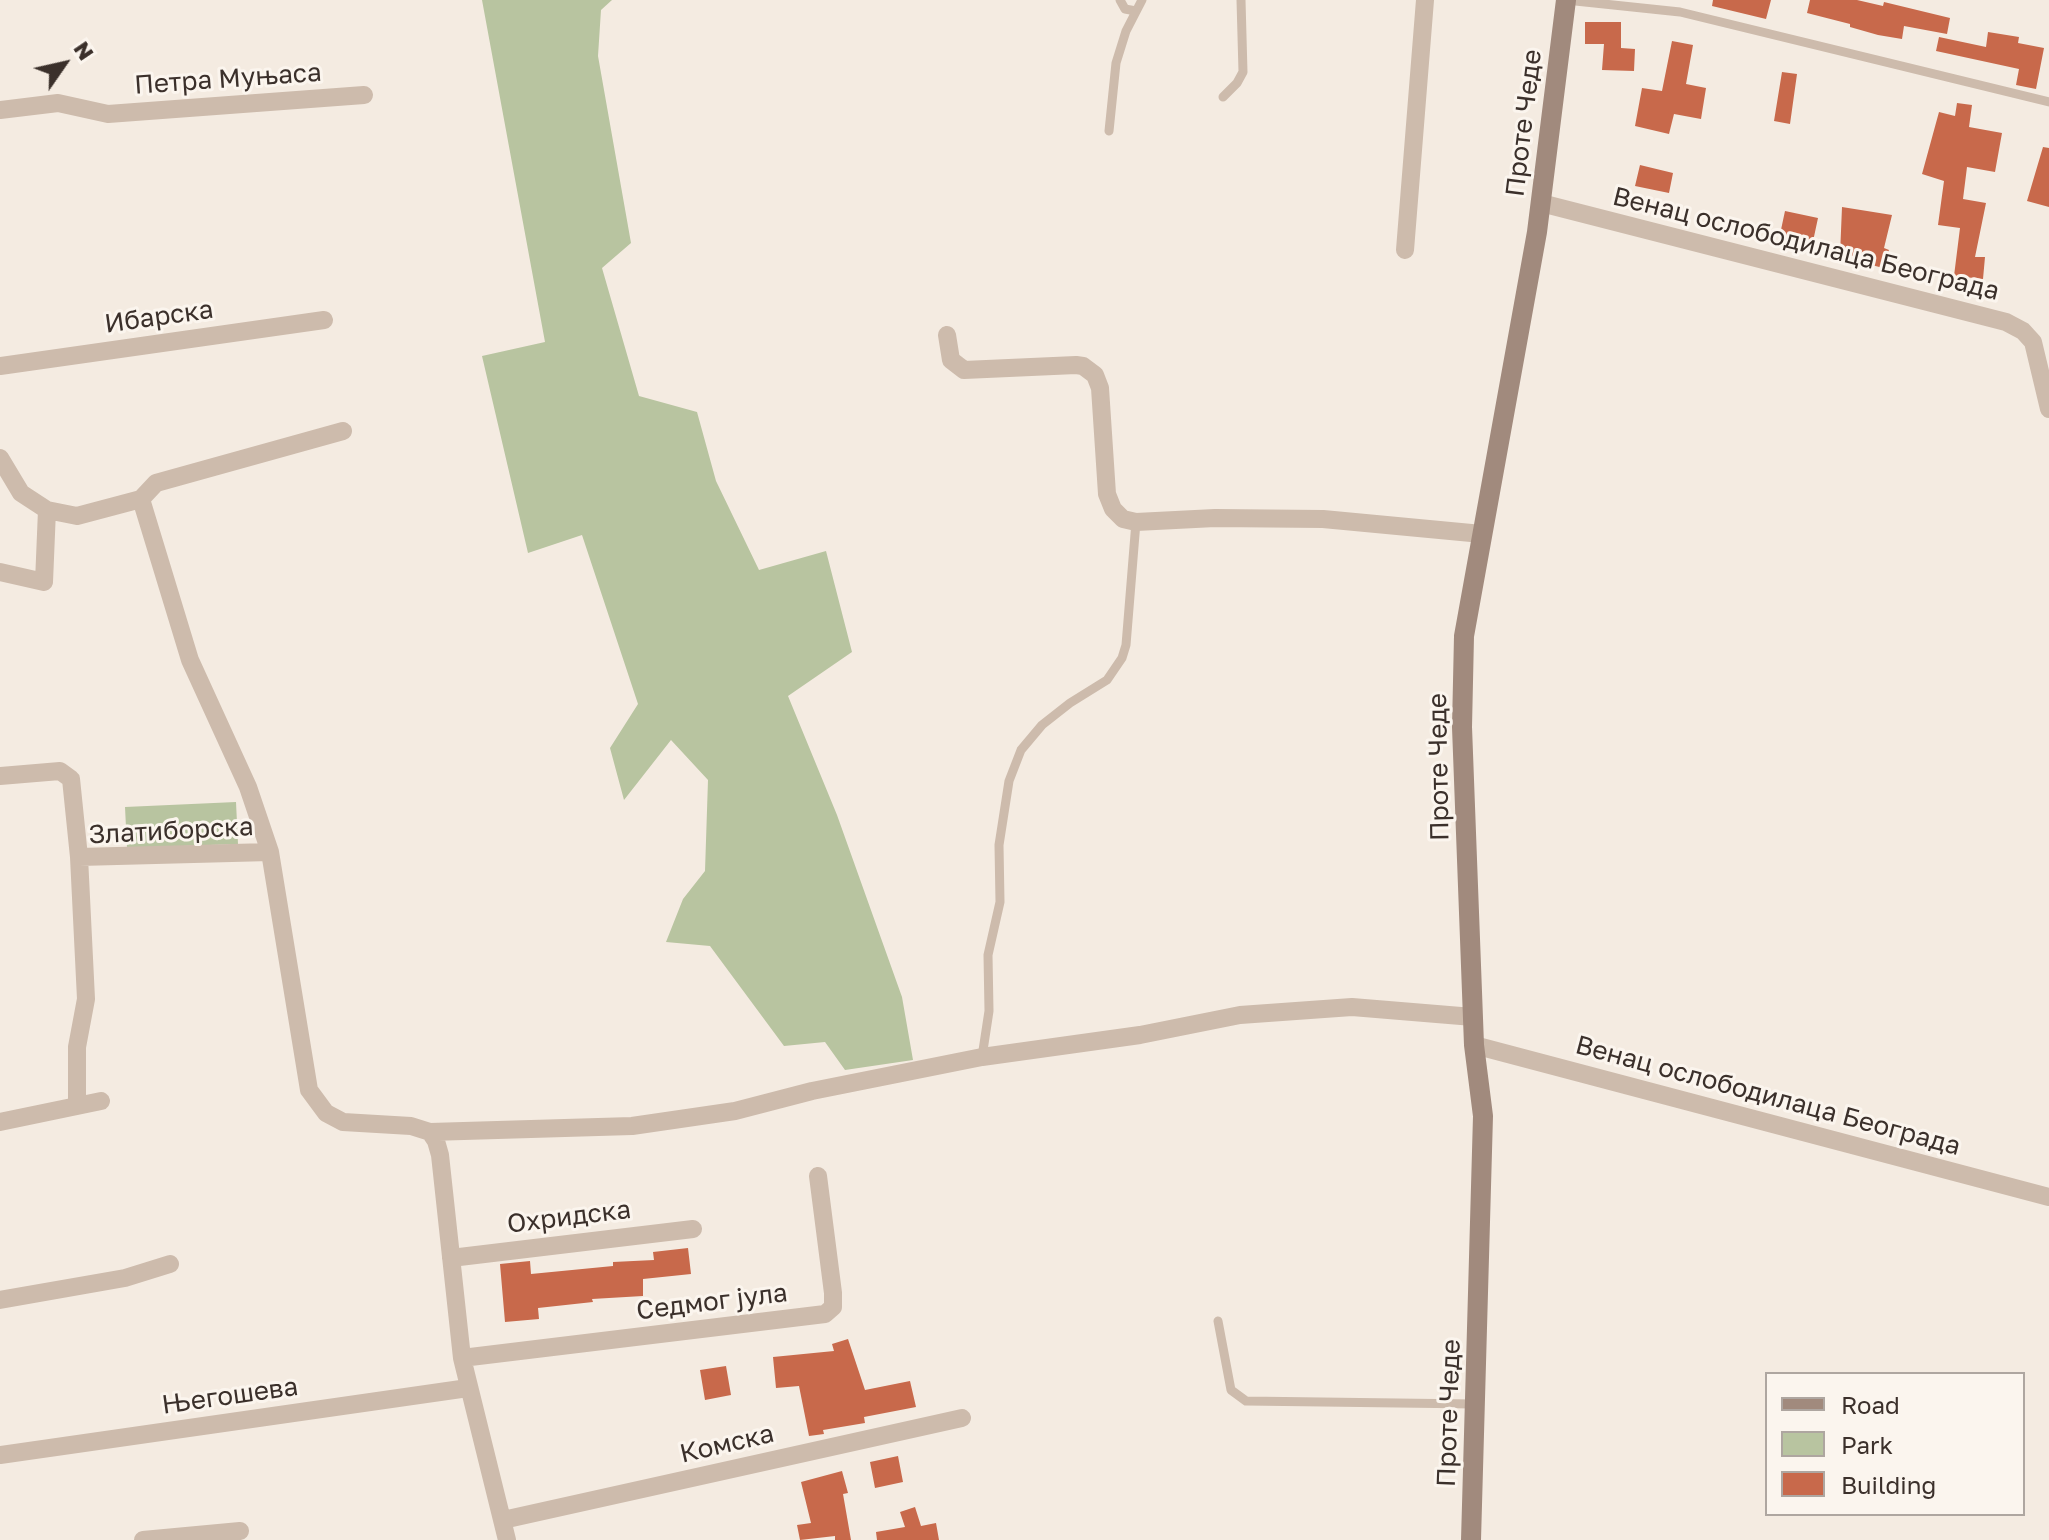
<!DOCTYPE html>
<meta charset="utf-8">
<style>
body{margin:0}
#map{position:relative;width:2049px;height:1540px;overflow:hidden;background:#f4ebe1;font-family:"Golos Text",sans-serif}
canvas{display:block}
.legend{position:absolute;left:1765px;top:1372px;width:260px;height:144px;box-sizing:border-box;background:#fbf5ee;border:2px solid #aea6a0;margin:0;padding:10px 14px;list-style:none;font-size:24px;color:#3b302b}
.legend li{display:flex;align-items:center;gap:16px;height:40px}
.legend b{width:40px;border:2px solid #aea6a0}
.north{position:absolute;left:24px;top:24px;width:80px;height:80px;-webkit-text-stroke:6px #fbf5ee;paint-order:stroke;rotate:56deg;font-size:22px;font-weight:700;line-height:32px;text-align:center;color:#3b302b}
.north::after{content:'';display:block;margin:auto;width:28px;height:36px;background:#3b302b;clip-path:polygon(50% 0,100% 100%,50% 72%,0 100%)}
</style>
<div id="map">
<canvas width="2049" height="1540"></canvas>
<ul class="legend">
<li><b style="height:10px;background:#a18a7d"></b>Road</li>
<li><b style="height:22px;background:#b8c4a0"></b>Park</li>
<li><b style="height:22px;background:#c8694b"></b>Building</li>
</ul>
<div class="north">N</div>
</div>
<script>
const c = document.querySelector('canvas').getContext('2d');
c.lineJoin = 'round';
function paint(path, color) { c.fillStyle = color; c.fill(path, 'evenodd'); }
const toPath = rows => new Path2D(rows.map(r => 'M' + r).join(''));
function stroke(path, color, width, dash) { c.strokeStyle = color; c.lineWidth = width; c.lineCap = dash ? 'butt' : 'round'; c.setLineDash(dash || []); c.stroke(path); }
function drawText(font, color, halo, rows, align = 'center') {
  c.font = font + ' "Golos Text",sans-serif'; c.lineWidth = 6; c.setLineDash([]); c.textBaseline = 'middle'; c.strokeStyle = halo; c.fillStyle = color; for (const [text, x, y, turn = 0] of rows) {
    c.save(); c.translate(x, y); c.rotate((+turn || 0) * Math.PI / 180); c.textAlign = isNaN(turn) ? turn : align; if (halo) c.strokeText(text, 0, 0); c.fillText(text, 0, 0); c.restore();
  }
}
const green = toPath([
 [482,0,612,0,601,10,598,56,631,243,602,268,639,396,697,412,716,481,759,570,826,551,852,652,788,696,837,815,902,997,913,1060,845,1070,825,1042,784,1046,710,946,666,942,683,899,705,871,708,780,671,740,624,800,610,748,638,704,582,535,528,553,482,356,545,342],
 [236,802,238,844,127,848,125,807]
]);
const building = toPath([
 [1713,0,1771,0,1766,19,1712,6],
 [1810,0,1857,0,1883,6,1884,2,1950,18,1947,34,1904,26,1902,39,1878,35,1850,27,1850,24,1807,13],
 [1585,22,1621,22,1621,48,1635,49,1634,71,1602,70,1604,44,1585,44],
 [1988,32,2019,37,2018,43,2044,48,2036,89,2016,85,2019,69,1936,51,1939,37,1986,47],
 [1672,41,1693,45,1686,84,1706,88,1701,119,1674,114,1669,134,1635,126,1642,88,1662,91],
 [1782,72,1797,74,1790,124,1774,121],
 [1957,103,1972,105,1969,127,2002,133,1995,172,1967,167,1963,199,1986,203,1975,257,1985,257,1983,279,1954,276,1960,228,1938,225,1944,181,1922,174,1939,112,1955,116],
 [2043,147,2049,148,2049,207,2027,201],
 [1640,165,1673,173,1669,193,1635,186],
 [1842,207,1892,215,1884,248,1889,250,1883,268,1868,264,1871,257,1840,255],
 [1785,211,1818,218,1812,246,1779,239],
 [688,1248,691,1274,643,1279,643,1296,592,1299,593,1302,538,1308,539,1319,505,1322,500,1264,530,1261,531,1274,613,1266,613,1262,654,1260,653,1252],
 [848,1339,865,1390,910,1381,916,1407,864,1417,865,1423,823,1430,824,1434,809,1436,799,1386,776,1388,773,1357,834,1351,832,1344],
 [726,1366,731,1395,705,1400,700,1370],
 [898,1456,903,1482,875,1488,870,1462],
 [842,1471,848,1493,843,1494,851,1540,835,1540,835,1536,800,1540,797,1525,811,1523,801,1482],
 [915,1507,921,1526,936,1523,939,1540,877,1540,876,1532,905,1527,900,1512]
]);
const lane = toPath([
 [1120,0,1125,9,1136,11],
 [1566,0,1680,12,2049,102],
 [1223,97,1237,83,1243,72,1241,0],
 [1109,131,1116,63,1126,31,1142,0],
 [982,1057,989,1011,988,955,1000,902,999,845,1009,781,1021,750,1042,725,1070,703,1107,680,1122,658,1126,645,1136,522],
 [1218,1321,1231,1390,1246,1401,1474,1404]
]);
const street = toPath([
 [0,110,58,103,108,114,364,95],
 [1541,203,2006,322,2023,331,2033,342,2049,409],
 [1405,250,1425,0],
 [947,335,951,360,964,370,1076,365,1083,366,1095,375,1100,388,1107,494,1113,509,1123,519,1136,522,1215,518,1323,519,1482,534],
 [0,366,324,320],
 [0,458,21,493,47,510,77,516,141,499,190,660,248,787,270,852,309,1090,326,1113,343,1122,411,1126,430,1132,436,1141,440,1155,462,1358,507,1540],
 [141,499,156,483,343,431],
 [0,572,44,582,47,510],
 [0,776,60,771,71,779,79,857],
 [1474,1045,2049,1197],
 [77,1104,77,1047,86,999,79,857,270,852],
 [0,1122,101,1101],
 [430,1132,632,1126,735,1111,812,1091,982,1057,1140,1035,1240,1015,1352,1007,1473,1017],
 [451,1258,693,1229],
 [0,1300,125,1278,170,1264],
 [462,1358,825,1314,833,1307,833,1293,818,1176],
 [0,1455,468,1388],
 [503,1520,962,1418],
 [143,1540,240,1531]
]);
const secondary = toPath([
 [1471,1540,1483,1116,1474,1045,1462,727,1464,636,1537,232,1566,0]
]);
const streetNames = [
 ["Петра Муњаса",228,79,-4],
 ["Проте Чеде",1524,123,-83],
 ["Венац ослободилаца Београда",1806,244,14],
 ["Ибарска",159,317,-8],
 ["Проте Чеде",1439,767,-91],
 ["Златиборска",171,831,-3],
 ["Венац ослободилаца Београда",1768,1096,15],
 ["Охридска",569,1217,-7],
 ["Седмог јула",712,1302,-7],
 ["Његошева",230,1396,-8],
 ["Проте Чеде",1449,1413,-88],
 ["Комска",727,1444,-13]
];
paint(green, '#b8c4a0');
paint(building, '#c8694b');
stroke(lane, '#cdbbac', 9);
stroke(street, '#cdbbac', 18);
stroke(secondary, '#a18a7d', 20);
drawText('26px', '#3b302b', '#fbf5ee', streetNames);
</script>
